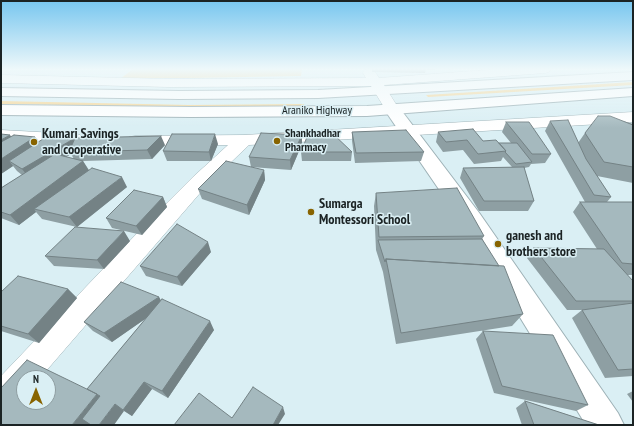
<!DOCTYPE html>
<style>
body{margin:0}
#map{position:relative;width:634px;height:426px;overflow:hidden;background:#daeff4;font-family:"PT Sans Narrow",sans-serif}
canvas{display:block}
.frame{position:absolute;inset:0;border:2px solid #1b2324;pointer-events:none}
.north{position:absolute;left:16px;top:370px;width:40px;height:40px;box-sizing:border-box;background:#daeff4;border:1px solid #8e9da1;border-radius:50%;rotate:0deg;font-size:11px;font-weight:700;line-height:16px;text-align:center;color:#1b2324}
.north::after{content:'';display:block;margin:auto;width:14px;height:18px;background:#886400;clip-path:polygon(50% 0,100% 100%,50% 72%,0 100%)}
</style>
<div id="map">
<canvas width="634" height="426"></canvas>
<div class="frame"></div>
<div class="north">N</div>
</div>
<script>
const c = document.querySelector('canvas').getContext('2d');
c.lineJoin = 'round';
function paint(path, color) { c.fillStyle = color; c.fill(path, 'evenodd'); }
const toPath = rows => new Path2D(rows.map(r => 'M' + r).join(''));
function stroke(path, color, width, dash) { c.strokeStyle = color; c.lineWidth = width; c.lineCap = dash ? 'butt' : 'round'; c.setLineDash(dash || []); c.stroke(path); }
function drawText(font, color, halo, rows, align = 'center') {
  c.font = font + ' "PT Sans Narrow",sans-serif'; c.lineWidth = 3; c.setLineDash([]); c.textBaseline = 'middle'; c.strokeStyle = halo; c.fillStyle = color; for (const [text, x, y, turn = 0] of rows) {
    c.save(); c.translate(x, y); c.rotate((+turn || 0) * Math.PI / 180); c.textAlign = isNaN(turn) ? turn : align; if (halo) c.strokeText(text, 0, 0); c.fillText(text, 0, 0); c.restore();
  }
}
const green = toPath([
 [133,69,302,69,301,76,189,78,121,78],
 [633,82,633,85,428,97,426,95],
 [1,101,190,105,304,104,304,106,189,108,17,104,1,104]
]);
const minor = toPath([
 [369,69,374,70,379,78,500,69,551,69,549,72,545,73,384,85,399,109,397,112,392,113,387,112,371,86,170,87,1,83,1,75,170,79,366,78,363,73,364,70,369,69],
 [633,112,633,122,249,145,207,185,40,378,24,378,24,397,12,410,1,415,1,376,144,226,193,177,228,145,135,146,129,145,127,141,129,137,135,136,244,135,633,112],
 [1,130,74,134,80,135,82,139,80,143,74,144,1,140,1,130]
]);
const tertiary = toPath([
 [392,104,398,106,480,214,618,413,624,425,586,425,464,226,384,109,386,106,392,104]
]);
const trunk = toPath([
 [633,72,633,80,318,98,179,99,1,96,1,88,179,91,318,90,633,72],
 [633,88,633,96,367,116,191,117,1,115,1,105,191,107,367,106,633,88]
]);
const wall = toPath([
 [372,69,456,69,426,70,425,73,372,72],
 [550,121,578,143,585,133,623,121,633,124,633,183,597,176,611,197,607,202,633,202,633,275,627,275,633,281,633,376,605,378,572,318,582,310,567,310,527,258,534,248,597,249,573,212,580,202,585,202,545,131],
 [506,122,551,154,545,163,531,164,529,167,524,168,534,201,528,211,479,211,460,178,463,168,512,167,503,157,501,161,474,164,463,150,443,152,436,142,438,132,483,141,499,143,511,143,502,132],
 [352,132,424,152,421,161,355,163,352,141],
 [11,137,35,137,38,142,165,145,152,159,83,161,89,170,127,187,77,227,42,219,36,212,19,225,1,218,1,188,22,175,17,171,13,166,1,174],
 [71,154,74,159,66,157],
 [218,144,211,161,167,161,163,151],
 [302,144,291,170,251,167,249,157],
 [301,152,352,152,351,161,302,161],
 [264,170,265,180,249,215,202,199,198,189],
 [376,193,484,236,482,239,523,314,512,326,396,344,383,272,376,250,374,206],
 [163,197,167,207,142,235,112,228,106,218],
 [130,241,104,269,54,266,45,256],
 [211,252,182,286,146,276,140,266],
 [68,289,77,298,39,343,1,331,1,292],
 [159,297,161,301,214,330,168,398,152,389,132,416,124,411,87,389,146,318,112,342,93,331,84,322],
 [483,331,588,405,576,411,494,393,476,339],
 [633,391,633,402,627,394],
 [525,401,599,425,522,425,516,408]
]);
const shadedWall = toPath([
 [215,134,218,144,211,161,209,152],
 [10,135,17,144,1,154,1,140],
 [302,135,302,144,291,170,290,160],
 [161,136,165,145,152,159,147,150],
 [35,137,41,147,9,161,13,166,1,174,1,159],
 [75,138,69,152,71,154,30,179,22,169],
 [83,161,89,171,34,209,36,212,19,225,10,215],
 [264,170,265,180,249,215,247,205],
 [122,177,127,187,77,227,69,217],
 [163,197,167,207,142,235,136,226],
 [124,231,130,241,104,269,97,260],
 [208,242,211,252,182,286,177,277],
 [68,289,77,298,39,343,28,334],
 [159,297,164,306,112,342,104,333],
 [210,321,214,330,168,398,162,391],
 [144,382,152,389,132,416,123,410],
 [97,394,110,403,93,425,72,425],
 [115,404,124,411,114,425,99,425],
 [283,407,285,414,278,425,273,425]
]);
const building = toPath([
 [598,116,610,116,633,125,633,167,604,162,585,133,598,116],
 [568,120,586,159,611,197,594,195,550,121,568,120],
 [506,122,529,122,551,154,532,154,506,122],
 [473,129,483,141,496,140,506,151,478,154,467,140,446,142,438,132,473,129],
 [406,130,424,152,356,153,352,132,406,130],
 [309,132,331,132,352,152,301,152,309,132],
 [261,133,302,135,290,160,249,157,261,133],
 [1,134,10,135,1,140,1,134],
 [172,134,215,134,209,152,163,151,172,134],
 [14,135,35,137,1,159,1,142,14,135],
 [161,136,147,150,69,152,75,138,161,136],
 [46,137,75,138,22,169,9,161,46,137],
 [499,143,517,143,532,162,516,164,505,152,506,151,499,143],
 [55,154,83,161,10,215,1,212,1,188,55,154],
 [226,161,264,170,247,205,198,189,226,161],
 [524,167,534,201,484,201,463,168,524,167],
 [92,168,122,177,69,217,34,209,92,168],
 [457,188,484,236,379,237,376,193,457,188],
 [134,190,163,197,136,226,106,218,134,190],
 [580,202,633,202,633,264,622,263,580,202],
 [177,224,208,242,177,277,140,266,177,224],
 [75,227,124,231,97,260,45,256,75,227],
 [482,239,499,266,386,259,385,262,378,240,482,239],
 [534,248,604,249,633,281,633,301,576,301,534,248],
 [386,259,504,266,523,314,401,333,386,259],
 [18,276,68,289,28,334,1,326,1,292,18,276],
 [121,282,159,297,104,333,84,322,121,282],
 [162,299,210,321,162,391,144,382,123,410,115,404,99,425,91,425,82,419,100,396,87,389,162,299],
 [633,303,633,369,618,370,582,310,633,303],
 [483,331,553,335,588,405,502,386,483,331],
 [27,360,97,394,72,425,1,425,1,388,27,360],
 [24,378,48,378,48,402,24,402,24,378],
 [253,387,283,407,273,425,174,425,199,393,232,418,253,387],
 [525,401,599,425,534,425,525,401]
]);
const markers = [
 [277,141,4,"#886400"],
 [34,142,4,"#886400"],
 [311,212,4,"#886400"],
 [498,244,4,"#886400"]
];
const farStreetnames = [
 ["Araniko Highway",317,111]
];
const farPoinames = [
 ["Shankhadhar",285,134],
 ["Pharmacy",285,148]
];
const poiNames = [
 ["Kumari Savings",42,134],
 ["and cooperative",42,150],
 ["Sumarga",319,204],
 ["Montessori School",319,220],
 ["ganesh and",506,236],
 ["brothers store",506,252]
];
paint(green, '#f7d593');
stroke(minor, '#9db1b6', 1);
stroke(tertiary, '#9db1b6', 2);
stroke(trunk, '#9db1b6', 2);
paint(minor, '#fff');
paint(tertiary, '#fff');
paint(trunk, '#fff');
paint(wall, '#8e9fa3');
paint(shadedWall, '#748285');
paint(building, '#a5b9be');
stroke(building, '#748285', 1);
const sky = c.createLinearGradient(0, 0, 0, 128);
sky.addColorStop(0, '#77c6ef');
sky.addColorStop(0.54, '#eef8fa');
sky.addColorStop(1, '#eef8fa00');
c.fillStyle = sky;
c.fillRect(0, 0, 634, 128);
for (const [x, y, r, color] of markers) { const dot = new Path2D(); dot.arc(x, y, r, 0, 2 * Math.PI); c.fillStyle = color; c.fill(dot); stroke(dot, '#daeff4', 1.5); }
drawText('12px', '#1b2324', '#daeff4', farStreetnames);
drawText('bold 12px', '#1b2324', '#daeff4', farPoinames, 'left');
drawText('bold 14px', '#1b2324', '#daeff4', poiNames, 'left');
</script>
